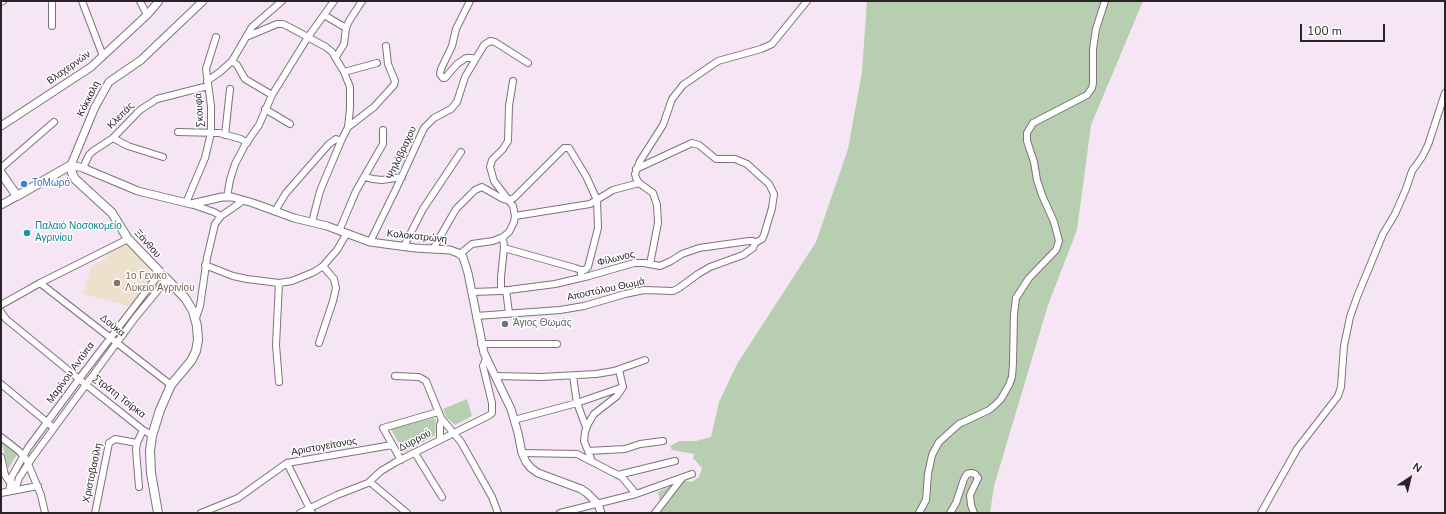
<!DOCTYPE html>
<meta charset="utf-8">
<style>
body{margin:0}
#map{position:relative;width:1446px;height:514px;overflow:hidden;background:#f6e6f5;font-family:"Nunito Sans",sans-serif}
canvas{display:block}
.frame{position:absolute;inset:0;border:2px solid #292328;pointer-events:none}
.north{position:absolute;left:1390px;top:458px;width:40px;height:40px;-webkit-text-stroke:3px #fff;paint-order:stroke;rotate:35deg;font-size:11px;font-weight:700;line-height:16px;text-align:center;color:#292328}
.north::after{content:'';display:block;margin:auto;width:14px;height:18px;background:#292328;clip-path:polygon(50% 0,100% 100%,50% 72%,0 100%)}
.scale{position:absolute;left:1300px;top:24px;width:85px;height:18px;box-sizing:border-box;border:2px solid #292328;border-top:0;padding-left:5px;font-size:12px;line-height:14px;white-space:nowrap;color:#292328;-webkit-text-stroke:3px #fff;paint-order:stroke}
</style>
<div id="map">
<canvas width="1446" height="514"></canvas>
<div class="frame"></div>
<div class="north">N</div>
<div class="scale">100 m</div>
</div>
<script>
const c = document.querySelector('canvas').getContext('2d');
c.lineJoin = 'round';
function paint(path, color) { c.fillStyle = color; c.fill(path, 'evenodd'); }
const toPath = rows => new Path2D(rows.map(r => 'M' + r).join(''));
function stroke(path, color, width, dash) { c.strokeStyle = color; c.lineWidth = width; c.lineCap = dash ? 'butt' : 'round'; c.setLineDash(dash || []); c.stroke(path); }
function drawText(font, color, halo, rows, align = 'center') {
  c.font = font + ' "Nunito Sans",sans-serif'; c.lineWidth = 3; c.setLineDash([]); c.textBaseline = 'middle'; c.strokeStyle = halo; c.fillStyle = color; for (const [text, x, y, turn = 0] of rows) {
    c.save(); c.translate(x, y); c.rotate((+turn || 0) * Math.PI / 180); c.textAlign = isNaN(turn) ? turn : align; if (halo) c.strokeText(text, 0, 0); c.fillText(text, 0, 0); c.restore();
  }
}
const education = toPath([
 [126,242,156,272,129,306,83,294,91,267,106,258,104,254]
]);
const green = toPath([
 [867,1,1143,1,1091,125,1077,230,1048,305,994,486,990,513,661,513,661,505,658,492,682,480,692,482,699,477,702,468,693,458,694,454,672,450,670,446,680,441,696,441,711,437,719,402,737,364,816,242,848,149,862,72],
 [467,399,472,416,455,425,446,417,443,409],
 [433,418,436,420,435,435,405,452,403,451,391,429],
 [1,439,18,453,8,469,3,447,1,443]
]);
const minor = toPath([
 [82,1,103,56],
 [140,1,147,15],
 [470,1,456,29,452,46,441,69,440,74,443,78,445,78,457,64,466,58,472,58,474,61],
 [1,2,3,1],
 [324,15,346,28],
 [52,26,52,1],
 [246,37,277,24,283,24,291,28,326,47,332,52,344,72,350,87,350,109,348,127,341,141,336,139,329,144,286,193,275,211],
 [336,57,344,44,346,28,349,21,362,1],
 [232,61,237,65,245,79,272,95],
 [344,72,377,63],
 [207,81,220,72,232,61,252,27,282,1],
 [265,109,290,124],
 [348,127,374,107,394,85,395,81,388,64,386,46],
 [178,132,219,133,241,139,247,143],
 [225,135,230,89],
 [113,138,128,146,163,157],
 [1,168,54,122],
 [83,168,89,155,93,151,113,138,140,110,157,99,208,86],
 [636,169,692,143,699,145,716,159,735,159,747,164,769,184,774,194,772,208,764,235,762,239,755,243],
 [365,177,373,179,382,180,402,177],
 [227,197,230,180,235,164,245,145,259,125,272,95,308,37,334,1],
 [186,203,205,158,211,133,211,106,206,69,216,37],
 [191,204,214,212,221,216],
 [515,216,590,204,613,190,639,183],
 [312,222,320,191,341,141],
 [339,231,356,191,383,144,383,130],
 [370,242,396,189,424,128,434,118,451,109,457,102,465,77,484,45,490,41,495,42,528,63],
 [404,246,423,209,461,152],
 [504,248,575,268,581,270,581,274],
 [433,249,456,209,475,190,482,187,503,199,508,200,514,198,564,148,569,148,586,176,597,200,598,228,588,267,585,270,581,270],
 [460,254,472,244,493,241,503,237,509,232,514,222,515,216,513,206,494,181,490,167,492,160,503,149,508,141,509,106,513,81],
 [650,264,658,223,657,205,653,193,639,183,636,178,635,174,640,161,663,125,672,99,683,85,718,61,761,49,772,44,807,1],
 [205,265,233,276,247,279,279,283,292,281,314,272,323,266,337,250,347,233],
 [40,283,171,385],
 [506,290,509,313],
 [501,291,501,277,504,248,503,237],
 [472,292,501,291,555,284,589,276,634,263,644,263,660,266,671,261,682,254,699,248,749,241,753,241,755,243,753,248,743,255,710,267,698,274,679,288,673,291,644,290,625,294,584,306,560,310,476,316],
 [1,305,40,283,128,239],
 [1,312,6,319,79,379,143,430,152,435],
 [196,318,200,306,207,258,215,224,221,216,244,200],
 [319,343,333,301,336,288,334,279,323,266],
 [481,344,557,344],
 [395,376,419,377,426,381,441,418,461,442,492,497,498,513],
 [495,376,541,377,596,374,614,371,645,360],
 [573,376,577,403,586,427],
 [279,382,276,345,279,283],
 [1,384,54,428],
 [514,420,577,403,623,387,619,370],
 [1,437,19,451,26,459,41,495,45,513],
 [440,439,440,425,442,420],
 [588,451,625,449,640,444,663,441],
 [415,453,442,497],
 [522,453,577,454,622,477,636,494],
 [1,457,5,475,8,480,12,483],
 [401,460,383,428,438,412],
 [592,461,584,441,585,432,588,424,594,414,617,396,623,387],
 [287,463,312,513],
 [618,475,675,461],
 [370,482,407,513],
 [139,487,136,450,137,443,143,430],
 [15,490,19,478,32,458,135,318,167,279],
 [9,491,12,476,28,448,79,379,160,273],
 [1,493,38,486],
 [95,513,109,443,115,439,137,443],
 [201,513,238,498,287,463,392,445],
 [300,513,337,495,368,483,381,471,396,462,490,415,492,413,492,403,483,366,486,359],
 [560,513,636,494,692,474],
 [655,513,682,478],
 [919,513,926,500,928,474,932,455,939,442,959,424,989,410,995,405,1001,399,1009,385,1012,377,1013,363,1014,314,1016,298,1029,278,1056,250,1059,241,1054,222,1042,195,1037,180,1034,162,1027,141,1027,133,1033,123,1087,95,1092,88,1093,83,1093,49,1096,29,1105,1],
 [950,513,956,503,964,479,967,474,971,473,975,474,978,478,970,495,971,505,974,513],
 [1261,513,1297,449,1338,396,1341,387,1344,346,1350,317,1357,297,1383,234,1395,214,1406,189,1412,171,1422,157,1428,145,1445,93]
]);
const tertiary = toPath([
 [203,1,141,60,109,82,95,107,71,165,83,168,138,191,191,204,222,197,232,197,253,203,294,218,327,226,370,242,415,248,450,250,458,253,463,257,468,273,484,353,511,409,518,433,522,453,526,462,531,468,538,473,581,489,587,493,598,504,601,513],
 [1,126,91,67,147,15,159,1],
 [1,205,17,196]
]);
const secondary = toPath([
 [1,173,17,196,71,165,72,173,75,179,112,213,128,239,185,298,193,311,197,326,198,340,196,351,191,361,171,385,160,410,152,436,150,451,151,473,158,513]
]);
const markers = [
 [24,184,4,"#3f7fe0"],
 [27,233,4,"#0f9aa8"],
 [117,283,4,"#8d6e63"],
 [505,324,4,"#6b7280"]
];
const streetNames = [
 ["Βλαχερνών",69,68,-35],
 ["Κόκκαλη",89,99,-63],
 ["Σκουφά",200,110,-94],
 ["Κλεπάς",121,116,-45],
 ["Ψηλόβραχου",402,153,-65],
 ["Κολοκοτρώνη",417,237,6],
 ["Ξάνθου",147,244,48],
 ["Φίλωνος",616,259,-14],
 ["Αποστόλου Θωμά",606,290,-12],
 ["Δούκα",112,326,39],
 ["Μαρίνου Αντύπα",71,373,-54],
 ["Στράτη Τσίρκα",119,397,38],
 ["Δυρρού",415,441,-28],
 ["Αριστογείτονος",324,447,-10],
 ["Χριστοβασίλη",93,473,-78]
];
const shopNames = [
 ["ΤοΜωρό",32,184]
];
const cultureNames = [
 ["Παλαιό Νοσοκομείο",35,227],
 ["Αγρινίου",35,239]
];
const educationNames = [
 ["1ο Γενικό",125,277],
 ["Λύκειο Αγρινίου",125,289]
];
const worshipNames = [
 ["Άγιος Θωμάς",513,324]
];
paint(education, '#ebe1cc');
paint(green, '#b8ceb1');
stroke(minor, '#7f717e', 8);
stroke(tertiary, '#7f717e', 9);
stroke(secondary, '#7f717e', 10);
stroke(minor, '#fff', 6);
stroke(tertiary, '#fff', 7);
stroke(secondary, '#fff', 8);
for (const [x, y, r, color] of markers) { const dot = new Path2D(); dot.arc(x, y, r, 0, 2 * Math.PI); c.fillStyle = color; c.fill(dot); stroke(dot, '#fff', 1.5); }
drawText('10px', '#292328', '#fff', streetNames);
drawText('10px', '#366cbe', '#fff', shopNames, 'left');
drawText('10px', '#0d838f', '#fff', cultureNames, 'left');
drawText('10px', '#785e54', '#fff', educationNames, 'left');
drawText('10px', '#5b616d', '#fff', worshipNames, 'left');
</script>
